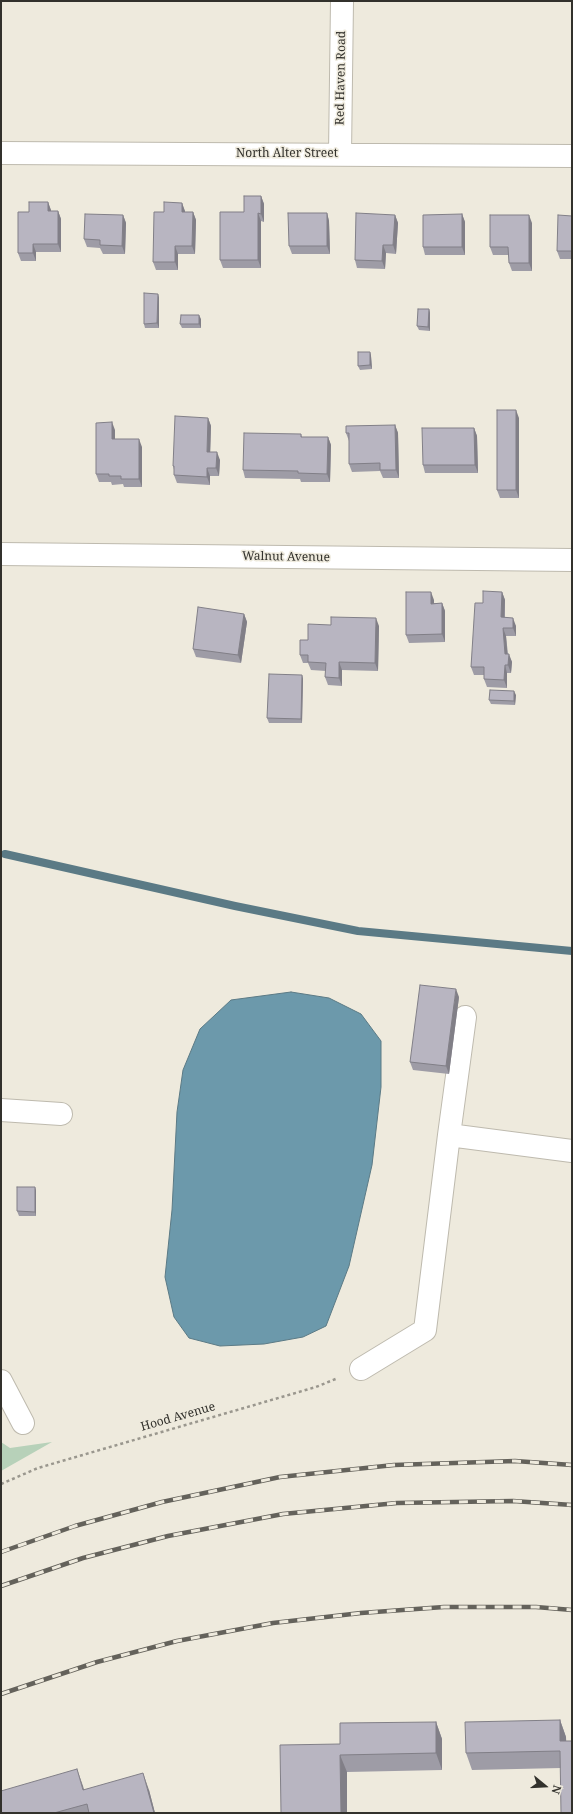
<!DOCTYPE html>
<style>
body{margin:0}
#map{position:relative;width:573px;height:1814px;overflow:hidden;background:#eeeadd;font-family:"Noto Serif",serif}
canvas{display:block}
.frame{position:absolute;inset:0;border:2px solid #32312c;pointer-events:none}
.north{position:absolute;left:525px;top:1766px;width:40px;height:40px;-webkit-text-stroke:3px #eeeadd;paint-order:stroke;rotate:108deg;font-size:11px;font-weight:700;line-height:16px;text-align:center;color:#32312c}
.north::after{content:'';display:block;margin:auto;width:14px;height:18px;background:#32312c;clip-path:polygon(50% 0,100% 100%,50% 72%,0 100%)}
</style>
<div id="map">
<canvas width="573" height="1814"></canvas>
<div class="frame"></div>
<div class="north">N</div>
</div>
<script>
const c = document.querySelector('canvas').getContext('2d');
c.lineJoin = 'round';
function paint(path, color) { c.fillStyle = color; c.fill(path, 'evenodd'); }
const toPath = rows => new Path2D(rows.map(r => 'M' + r).join(''));
function stroke(path, color, width, dash) { c.strokeStyle = color; c.lineWidth = width; c.lineCap = dash ? 'butt' : 'round'; c.setLineDash(dash || []); c.stroke(path); }
function drawText(font, color, halo, rows, align = 'center') {
  c.font = font + ' "Noto Serif",serif'; c.lineWidth = 3; c.setLineDash([]); c.textBaseline = 'middle'; c.strokeStyle = halo; c.fillStyle = color; for (const [text, x, y, turn = 0] of rows) {
    c.save(); c.translate(x, y); c.rotate((+turn || 0) * Math.PI / 180); c.textAlign = isNaN(turn) ? turn : align; if (halo) c.strokeText(text, 0, 0); c.fillText(text, 0, 0); c.restore();
  }
}
const green = toPath([
 [1,1442,10,1448,52,1442,1,1471]
]);
const water = toPath([
 [291,992,329,998,361,1014,381,1041,381,1087,372,1165,349,1266,326,1326,303,1337,264,1344,220,1346,189,1338,174,1317,165,1277,172,1210,177,1112,183,1070,200,1029,231,1000,291,992]
]);
const stream = toPath([
 [5,854,235,906,358,931,572,951]
]);
const path = toPath([
 [1,1484,38,1468,316,1387,338,1378]
]);
const minor = toPath([
 [1,153,572,156],
 [340,154,342,1],
 [1,554,572,560],
 [1,1110,61,1114],
 [449,1135,465,1017],
 [361,1369,425,1330,449,1135,572,1151],
 [1,1381,23,1423]
]);
const rail = toPath([
 [1,1552,75,1526,162,1502,280,1477,394,1465,515,1461,572,1465],
 [1,1586,83,1558,168,1536,283,1514,397,1503,513,1501,572,1505],
 [1,1694,97,1662,177,1641,273,1623,361,1613,444,1607,536,1607,572,1610]
]);
const wall = toPath([
 [261,196,264,204,264,222,261,221,261,268,223,268,220,260,244,212],
 [48,202,51,211,58,211,61,219,61,252,36,252,36,261,21,261,18,253,29,212],
 [182,203,185,212,193,212,196,220,195,254,178,254,178,270,156,270,153,262,164,212],
 [327,213,329,221,330,254,292,254,289,246],
 [462,214,465,222,465,255,425,255,423,247],
 [123,215,126,223,125,254,103,254,100,248,87,247,84,239],
 [395,215,398,223,396,254,386,253,385,269,357,268,355,260],
 [572,216,572,259,560,259,557,251],
 [532,223,532,271,512,271,509,263,509,255,493,255,490,247],
 [158,294,159,298,159,328,145,328,144,324],
 [429,309,430,313,430,331,419,330,417,326],
 [201,319,201,328,182,328,180,324],
 [370,352,371,356,372,369,360,370,358,366],
 [208,418,211,426,210,452,220,460,219,476,210,476,210,485,177,483,174,475,174,470,173,466],
 [519,418,519,498,500,498,497,490],
 [395,425,398,433,399,478,383,478,380,471,352,472,349,464,349,441,346,433],
 [474,428,477,436,478,473,425,473,423,465],
 [115,430,115,439,142,447,142,487,124,487,123,484,112,485,111,482,99,482,96,474],
 [301,434,302,437,328,437,331,445,330,482,301,482,300,479,245,478,243,470],
 [502,592,505,600,505,617,516,626,516,636,506,636,508,654,512,662,511,673,507,673,507,688,487,687,484,679,484,675,474,675,471,667,483,603],
 [434,600,434,603,442,603,445,611,445,642,409,643,406,635],
 [244,614,247,622,241,663,196,657,193,649],
 [379,626,378,671,342,670,342,686,328,685,325,677,326,671,311,670,308,663,303,663,300,655,308,640],
 [302,675,303,679,302,723,269,723,267,718],
 [516,695,515,705,491,704,489,700],
 [459,997,449,1074,413,1070,410,1062],
 [35,1187,36,1191,36,1216,19,1216,17,1211],
 [560,1720,566,1737,566,1741,561,1768,472,1770,466,1753],
 [436,1722,442,1739,442,1770,347,1772,347,1813,281,1813,340,1744],
 [84,1790,149,1790,155,1813,1,1813]
]);
const shadedWall = toPath([
 [261,196,264,204,264,222,261,214],
 [48,202,51,210,51,219,48,211],
 [182,203,185,211,185,220,182,212],
 [58,211,61,219,61,252,58,244],
 [193,212,196,220,195,254,192,246],
 [258,213,261,221,261,268,258,260],
 [327,213,329,221,330,254,327,246],
 [462,214,465,222,465,255,462,247],
 [123,215,126,223,125,254,122,246],
 [395,215,398,223,396,254,393,245],
 [529,215,532,223,532,271,529,263],
 [33,244,36,252,36,261,33,253],
 [383,245,386,253,385,269,382,261],
 [175,246,178,254,178,270,175,262],
 [158,294,159,298,159,328,157,323],
 [429,309,430,313,430,331,428,327],
 [199,315,201,319,201,328,199,324],
 [370,352,371,356,372,369,370,365],
 [516,410,519,418,519,498,516,490],
 [208,418,211,426,210,460,207,452],
 [112,422,115,430,115,447,112,439],
 [395,425,398,433,399,478,396,470],
 [474,428,477,436,478,473,475,465],
 [328,437,331,445,330,482,327,474],
 [139,439,142,447,142,487,139,479],
 [217,452,220,460,219,476,216,468],
 [1,453,2,455,1,484],
 [207,468,210,476,210,485,207,477],
 [431,592,434,600,434,612,431,604],
 [502,592,505,600,504,625,501,617],
 [442,603,445,611,445,642,442,634],
 [244,614,247,622,241,663,238,655],
 [376,618,379,626,378,671,375,663],
 [513,618,516,626,516,636,513,628],
 [503,628,506,636,508,662,505,654],
 [509,654,512,662,511,673,508,665],
 [339,662,342,670,342,686,339,678],
 [505,665,507,673,507,688,504,680],
 [302,675,303,679,302,723,301,719],
 [514,691,516,695,515,705,514,701],
 [456,989,459,997,449,1074,446,1066],
 [35,1187,36,1191,36,1216,35,1212],
 [560,1720,566,1737,567,1758,560,1741],
 [436,1722,442,1739,442,1770,436,1753],
 [340,1755,347,1772,347,1813,341,1813],
 [77,1769,83,1786,89,1807,83,1790],
 [143,1773,149,1790,155,1813,154,1813]
]);
const building = toPath([
 [244,196,261,196,261,214,258,213,258,260,220,260,220,212,244,212,244,196],
 [29,202,48,202,48,211,58,211,58,244,33,244,33,253,18,253,18,212,29,212,29,202],
 [164,202,182,203,182,212,193,212,192,246,175,246,175,262,153,262,154,212,164,212,164,202],
 [288,213,327,213,327,246,289,246,288,213],
 [356,213,395,215,393,245,383,245,382,261,355,260,356,213],
 [85,214,123,215,122,246,100,245,100,240,84,239,85,214],
 [462,214,462,247,423,247,423,215,462,214],
 [490,215,529,215,529,263,509,263,508,247,490,247,490,215],
 [558,215,572,216,572,251,557,251,558,215],
 [144,293,158,294,157,323,144,324,144,293],
 [418,309,429,309,428,327,417,326,418,309],
 [181,315,199,315,199,324,180,324,181,315],
 [358,352,370,352,370,365,358,366,358,352],
 [497,410,516,410,516,490,497,490,497,410],
 [175,416,208,418,207,452,217,452,216,468,207,468,207,477,174,475,174,466,173,466,175,416],
 [112,422,112,439,139,439,139,479,121,479,121,476,109,476,109,474,96,474,96,423,112,422],
 [395,425,396,470,380,470,380,463,349,464,349,433,346,433,346,426,395,425],
 [422,428,474,428,475,465,423,465,422,428],
 [244,433,301,434,301,437,328,437,327,474,298,473,298,471,243,470,244,433],
 [483,591,502,592,501,617,513,618,513,628,503,628,505,654,509,654,508,665,505,665,504,680,484,679,484,667,471,667,475,603,483,603,483,591],
 [406,592,431,592,431,604,442,603,442,634,406,635,406,592],
 [198,607,244,614,238,655,193,649,198,607],
 [331,617,376,618,375,663,339,662,339,678,325,677,326,663,308,662,308,655,300,655,300,640,308,640,308,624,331,625,331,617],
 [269,674,302,675,301,719,267,718,269,674],
 [490,690,514,691,514,701,489,700,490,690],
 [420,985,456,989,446,1066,410,1062,420,985],
 [17,1187,35,1187,35,1212,17,1211,17,1187],
 [560,1720,560,1741,572,1741,572,1813,561,1813,560,1751,466,1753,465,1722,560,1720],
 [436,1722,436,1753,340,1755,341,1813,281,1813,280,1745,340,1744,340,1723,436,1722],
 [77,1769,83,1790,143,1773,154,1813,89,1813,87,1804,54,1813,1,1813,1,1791,77,1769]
]);
const streetNames = [
 ["Red Haven Road",341,78,-89],
 ["North Alter Street",287,154],
 ["Walnut Avenue",286,557,1],
 ["Hood Avenue",178,1417,-16]
];
paint(green, '#b7d1b9');
paint(water, '#6c99ab');
stroke(water, '#5b7a85', 1);
stroke(stream, '#5b7a85', 8);
stroke(minor, '#bebaae', 24);
stroke(path, '#9a978e', 2.5, [3, 3]);
stroke(minor, '#fff', 22);
stroke(rail, '#64625b', 4.5);
stroke(rail, '#eeeadd', 3, [9]);
paint(wall, '#9e9ca6');
paint(shadedWall, '#817f87');
paint(building, '#b8b5c1');
stroke(building, '#817f87', 1);
drawText('12px', '#32312c', '#eeeadd', streetNames);
</script>
